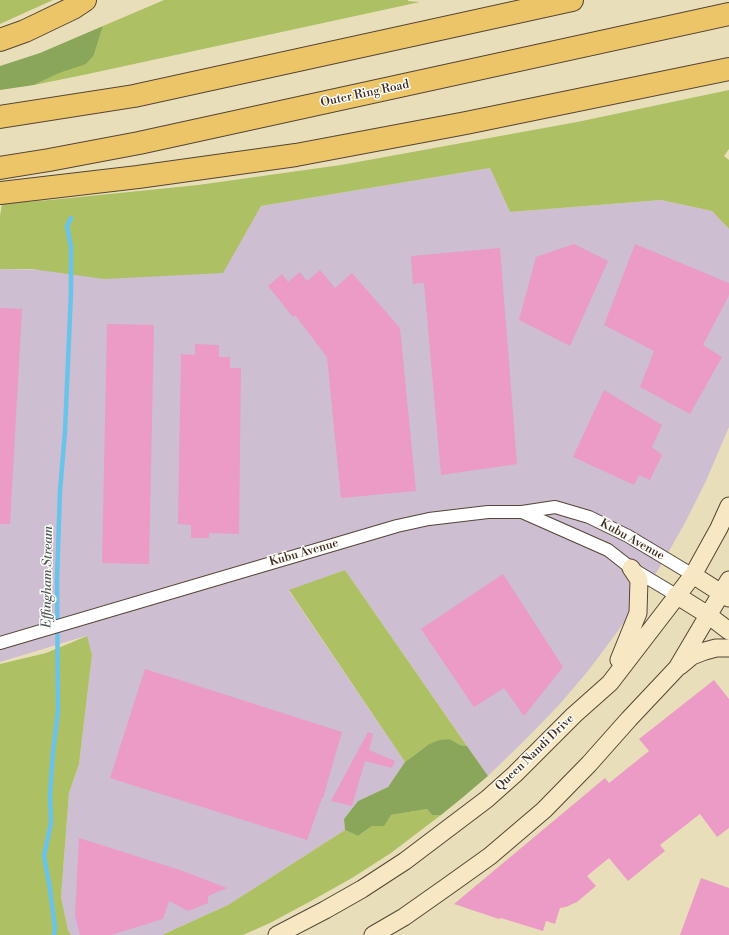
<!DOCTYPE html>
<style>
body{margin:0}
canvas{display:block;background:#e8dfba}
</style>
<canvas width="729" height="935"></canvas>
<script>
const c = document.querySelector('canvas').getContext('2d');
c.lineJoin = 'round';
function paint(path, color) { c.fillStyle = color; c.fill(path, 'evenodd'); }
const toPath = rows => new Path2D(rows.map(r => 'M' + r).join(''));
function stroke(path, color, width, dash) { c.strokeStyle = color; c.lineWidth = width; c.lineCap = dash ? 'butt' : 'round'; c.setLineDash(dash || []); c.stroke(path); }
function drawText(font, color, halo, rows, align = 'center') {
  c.font = font + ' "Libre Bodoni",serif'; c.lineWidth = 3; c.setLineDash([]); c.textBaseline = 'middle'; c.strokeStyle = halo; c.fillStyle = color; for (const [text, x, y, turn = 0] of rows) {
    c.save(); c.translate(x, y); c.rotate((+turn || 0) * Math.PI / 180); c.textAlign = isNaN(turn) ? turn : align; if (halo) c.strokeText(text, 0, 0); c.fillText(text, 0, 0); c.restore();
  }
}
const industrial = toPath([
 [490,168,510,212,661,200,712,211,729,229,729,427,706,481,686,521,664,560,641,598,615,635,588,671,559,705,528,737,488,776,345,570,289,591,405,762,388,787,358,801,344,819,345,830,228,905,162,935,71,935,68,930,61,897,69,793,79,764,92,655,86,636,0,662,0,269,222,273,261,206]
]);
const green = toPath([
 [0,0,53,0,0,24],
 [164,0,408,0,408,1,420,2,88,74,34,85,94,55,103,26],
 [729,90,729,149,724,156,729,160,729,229,712,211,661,200,510,212,490,168,261,206,223,273,104,279,32,269,0,269,0,216,2,204,50,200,198,185,341,165,577,122],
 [345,570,467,746,460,745,450,739,429,744,405,762,289,590],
 [87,636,92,655,79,764,69,793,61,897,68,930,71,935,0,935,0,664,46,653],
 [427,809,432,815,441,815,391,853,352,878,311,901,270,923,243,935,162,935,228,905,345,830,358,836,372,826,391,815]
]);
const forest = toPath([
 [103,26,94,55,86,64,59,73,34,85,0,90,0,66,40,53],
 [450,739,460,745,467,746,488,776,462,798,441,815,432,815,427,809,391,815,384,826,372,826,358,836,345,830,344,819,358,801,388,787,405,762,429,744,440,740]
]);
const stream = toPath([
 [54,935,55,928,50,889,44,856,51,823,50,795,53,752,58,711,57,579,60,491,65,431,71,292,71,247,67,226,71,218]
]);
const building = toPath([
 [574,244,608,261,570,346,519,320,536,257],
 [635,244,729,283,729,295,703,345,722,357,690,414,640,387,654,351,604,325],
 [500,248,517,464,441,475,424,283,413,284,411,256],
 [320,270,335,288,352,273,400,328,416,491,341,498,327,357,295,315,293,317,268,286,282,274,288,282,300,272,307,281],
 [0,308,22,309,10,524,0,524],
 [107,324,154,325,149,564,102,563],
 [195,344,219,345,219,357,230,357,230,368,241,368,239,534,209,533,209,538,191,538,191,525,178,524,181,354,195,355],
 [604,390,662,425,652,447,662,455,650,480,639,475,634,485,573,457],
 [503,574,563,667,524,716,504,688,474,707,421,629],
 [145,669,342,732,323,798,322,798,307,840,110,778],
 [714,680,729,699,729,828,717,837,700,814,660,845,665,851,628,881,609,858,587,876,596,886,577,902,566,907,560,908,555,924,546,921,543,931,501,918,499,919,454,904,605,778,609,783,649,751,639,739],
 [368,732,373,734,369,750,395,761,392,768,365,761,352,806,331,801],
 [79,838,180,870,227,888,208,896,208,903,188,911,169,901,163,919,111,935,80,935,75,916],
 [701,878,729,888,729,935,680,935]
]);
const street = toPath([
 [522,512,608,550,631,568,676,595],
 [0,643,397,526,429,519,488,512,522,512,555,507,589,517,628,536,693,575]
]);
const secondary = toPath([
 [693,575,729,598],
 [676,595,708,615,729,631],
 [619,660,638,613,639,580,631,568],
 [680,666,692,656,705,651,716,648,729,648],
 [277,935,325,910,362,889,405,861,487,799,515,774,574,715,610,683,693,575,719,528,729,506],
 [373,935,404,917,448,886,490,856,544,810,589,764,629,719,677,668,729,580]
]);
const highway = toPath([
 [0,40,25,31,73,8,85,0],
 [0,117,134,96,572,0],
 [0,168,49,160,139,143,729,14],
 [0,193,138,177,296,155,466,123,729,69]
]);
const streetNames = [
 ["Outer Ring Road",365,94,-12],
 ["Kubu Avenue",632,540,29],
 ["Kubu Avenue",304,553,-16],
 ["Queen Nandi Drive",535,753,-44]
];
const waterNames = [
 ["Effingham Stream",48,577,-89]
];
paint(industrial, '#cdbed2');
paint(green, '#aec064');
paint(forest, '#8aa65a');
stroke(stream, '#6ac3e8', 4.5);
paint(building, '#eb9bc5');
stroke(street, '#554535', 14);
stroke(secondary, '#554535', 19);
stroke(highway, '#554535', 24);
stroke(street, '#fff', 12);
stroke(secondary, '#f7e8c3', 17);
stroke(highway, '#ecc569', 22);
drawText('12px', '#3b2a1e', '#fdfcf7', streetNames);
drawText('italic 13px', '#49585b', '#fdfcf7', waterNames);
</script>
